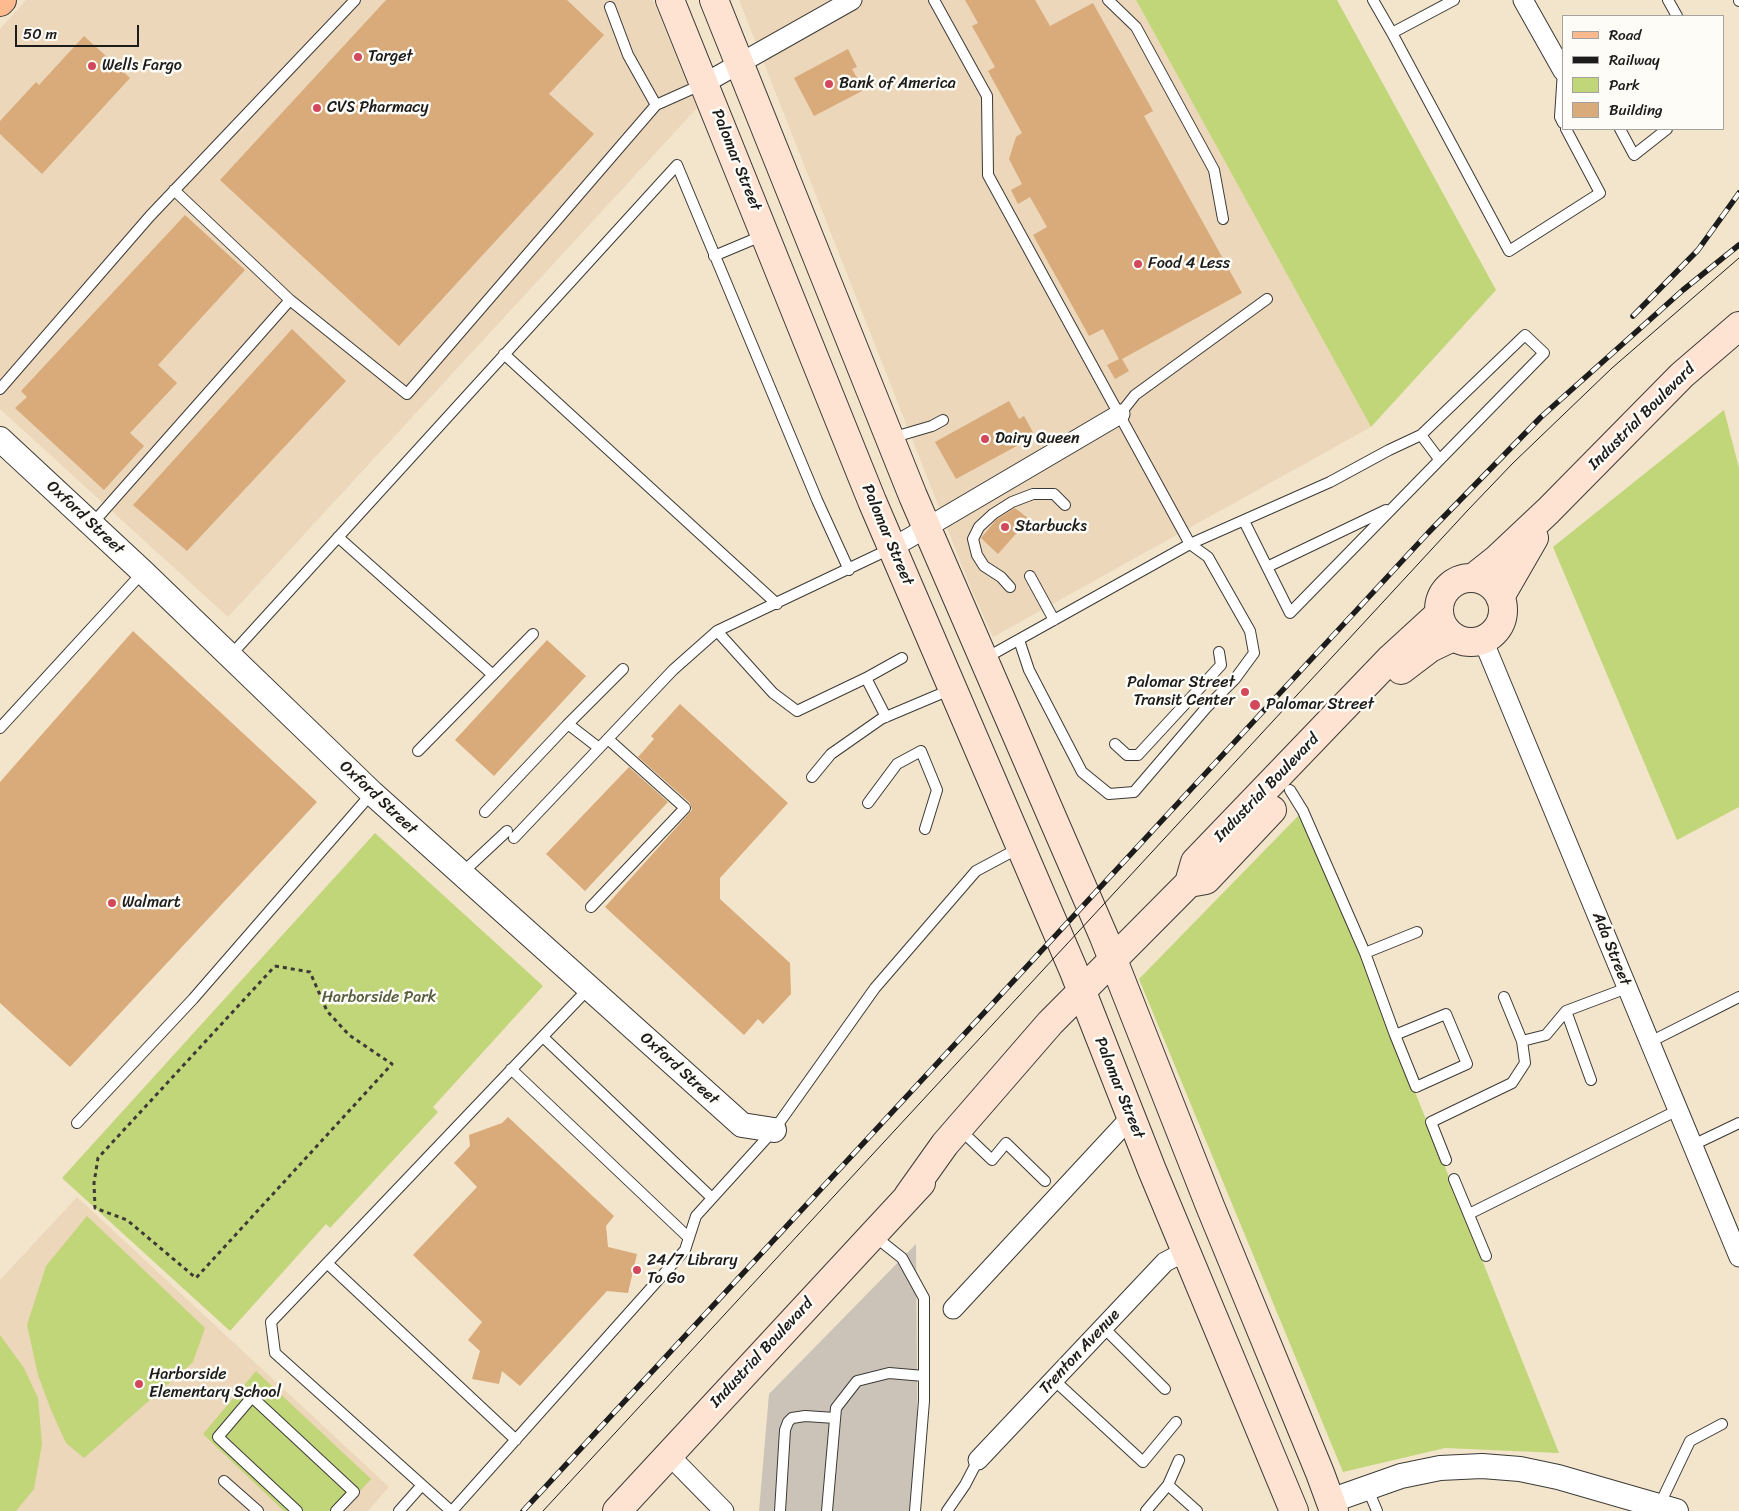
<!DOCTYPE html>
<style>
body{margin:0}
#map{position:relative;width:1739px;height:1511px;overflow:hidden;background:#f2e5cb;font-family:Sriracha,sans-serif}
canvas{display:block}
.legend{position:absolute;left:1562px;top:15px;width:162px;height:115px;box-sizing:border-box;background:#fdfcf7;border:1px solid #a3a29f;margin:0;padding:6px 9px;list-style:none;font-size:15px;color:#1c1c1c}
.legend li{display:flex;align-items:center;gap:10px;height:25px}
.legend b{width:25px;border:1px solid #a3a29f}
.scale{position:absolute;left:15px;top:25px;width:124px;height:22px;box-sizing:border-box;border:2px solid #1c1c1c;border-top:0;padding-left:6px;font-size:15px;line-height:18px;white-space:nowrap;color:#1c1c1c;-webkit-text-stroke:4px #fdfcf7;paint-order:stroke}
</style>
<div id="map">
<canvas width="1739" height="1511"></canvas>
<ul class="legend">
<li><b style="height:6px;background:#fcba8e"></b>Road</li>
<li><b style="height:6px;background:#1c1c1c"></b>Railway</li>
<li><b style="height:14px;background:#c1d579"></b>Park</li>
<li><b style="height:14px;background:#d9aa7a"></b>Building</li>
</ul>
<div class="scale">50 m</div>
</div>
<script>
const c = document.querySelector('canvas').getContext('2d');
c.lineJoin = 'round';
function paint(path, color) { c.fillStyle = color; c.fill(path, 'evenodd'); }
const toPath = rows => new Path2D(rows.map(r => 'M' + r).join(''));
function stroke(path, color, width, dash) { c.strokeStyle = color; c.lineWidth = width; c.lineCap = dash ? 'butt' : 'round'; c.setLineDash(dash || []); c.stroke(path); }
function drawText(font, color, halo, rows, align = 'center') {
  c.font = font + ' Sriracha,sans-serif'; c.lineWidth = 5; c.setLineDash([]); c.textBaseline = 'middle'; c.strokeStyle = halo; c.fillStyle = color; for (const [text, x, y, turn = 0] of rows) {
    c.save(); c.translate(x, y); c.rotate((+turn || 0) * Math.PI / 180); c.textAlign = isNaN(turn) ? turn : align; if (halo) c.strokeText(text, 0, 0); c.fillText(text, 0, 0); c.restore();
  }
}
const built = toPath([
 [26,0,653,0,697,108,228,617,0,409,0,29],
 [739,0,1136,0,1371,427,993,637,972,591],
 [77,1197,389,1487,368,1511,0,1511,0,1280]
]);
const industrial = toPath([
 [916,1244,918,1511,759,1511,769,1394]
]);
const green = toPath([
 [1136,0,1337,0,1496,290,1371,427],
 [1724,410,1739,468,1739,807,1677,840,1553,547],
 [1303,811,1559,1453,1445,1448,1343,1472,1139,979],
 [375,833,543,986,433,1107,438,1112,330,1228,326,1224,230,1331,62,1178],
 [87,1216,205,1328,193,1362,84,1458,66,1443,51,1410,38,1375,27,1325,46,1266],
 [0,1335,24,1368,38,1398,42,1444,34,1489,16,1511,0,1511],
 [256,1371,371,1479,342,1511,284,1511,203,1434]
]);
const building = toPath([
 [386,0,567,0,604,35,549,94,594,134,399,346,220,180],
 [965,0,1035,0,1050,26,1093,3,1153,111,1144,116,1242,293,1122,359,1129,371,1115,379,1107,365,1119,359,1103,329,1089,336,1033,235,1047,227,1030,197,1018,204,1011,190,1022,184,1009,159,1016,137,1022,133,988,71,995,67,972,26,978,23],
 [84,36,130,78,42,174,0,134,0,121,36,82,39,85],
 [848,49,857,67,852,69,864,90,814,116,794,78],
 [185,215,245,270,158,365,177,383,130,433,144,446,104,490,15,408,27,397,21,391],
 [292,329,346,381,187,551,133,505],
 [1009,401,1019,419,1024,416,1035,436,956,479,935,442],
 [1015,508,1029,519,998,554,981,538,997,519],
 [133,631,317,802,70,1067,0,1003,0,782],
 [547,640,586,676,494,776,455,740],
 [680,704,788,803,720,878,720,899,790,963,791,994,763,1024,758,1019,744,1035,605,907,692,810,690,803,638,757,654,739,651,736],
 [629,767,668,802,585,891,546,854],
 [508,1117,614,1216,606,1226,608,1247,637,1254,628,1293,607,1291,520,1386,502,1371,499,1384,472,1379,480,1351,468,1340,482,1322,413,1255,477,1187,454,1163,470,1146,469,1135,502,1123]
]);
const path = toPath([
 [275,966,310,972,327,1011,349,1035,392,1064,196,1278,127,1220,95,1208,94,1183,98,1158,275,966]
]);
const service = toPath([
 [934,0,987,96,988,175,1190,544,1208,557,1250,631,1254,653,1235,679,1206,708,1134,792,1109,794,1082,772,1029,670,1019,640],
 [1108,0,1136,27,1214,170,1223,219],
 [1373,0,1392,33],
 [1454,0,1392,33,1509,251,1600,193,1566,129],
 [1668,0,1677,16],
 [1739,0,1739,1],
 [1563,71,1560,117,1563,123],
 [656,105,703,84],
 [1620,129,1634,155,1667,129],
 [174,190,290,300,407,394,656,105,628,55,610,7],
 [714,256,764,235],
 [504,354,777,604],
 [0,389,150,216,355,0],
 [1120,414,1135,395,1267,299],
 [1421,435,1439,459],
 [891,438,932,426,943,420],
 [92,524,290,300],
 [338,537,493,675],
 [1267,567,1386,510],
 [1030,576,1054,620],
 [1010,587,1001,577,984,566,977,555,973,539,979,527,993,514,1012,502,1033,494,1054,494,1065,505],
 [230,656,677,165,817,500,849,570],
 [984,659,1190,544,1330,482,1389,450,1421,435,1525,335,1544,353,1290,613,1244,521],
 [866,678,797,711,773,693,717,631,892,548],
 [886,717,866,678,902,658],
 [0,728,143,572],
 [1115,744,1127,755,1138,755,1221,665,1219,652],
 [599,748,568,724,623,669],
 [418,751,533,634],
 [812,777,831,754,881,719,952,689],
 [1290,790,1303,811,1365,953,1395,1035,1416,1087,1467,1064,1446,1014,1395,1035],
 [868,803,897,764,921,751,937,790,925,829],
 [485,812,568,724],
 [514,838,673,670,717,631],
 [462,873,507,831],
 [591,907,685,808,608,739],
 [1365,953,1417,932],
 [1504,997,1522,1041,1546,1035,1566,1011],
 [543,1037,712,1198],
 [1650,1042,1739,997],
 [511,1069,689,1238],
 [1591,1080,1566,1011,1627,988],
 [77,1123,193,999,372,793],
 [970,1139,992,1160,1006,1143,1045,1181],
 [1693,1145,1739,1123],
 [1446,1160,1431,1122,1512,1083,1525,1063,1522,1041],
 [1454,1179,1486,1256],
 [1469,1214,1678,1110],
 [873,1235,902,1258,924,1298,924,1401,915,1511],
 [327,1263,516,1440],
 [1103,1327,1165,1389],
 [1054,1380,1143,1462,1176,1422],
 [224,1481,258,1511],
 [1168,1485,1179,1460],
 [1367,1487,1377,1511],
 [1659,1506,1690,1441,1722,1424],
 [297,1511,218,1437,252,1397,354,1492,336,1511],
 [399,1511,422,1485],
 [451,1511,275,1353,271,1322,589,988],
 [452,1511,685,1250,696,1216,774,1130,875,988,976,871,1019,848],
 [780,1511,785,1430,788,1422,792,1418,805,1416,835,1418],
 [827,1511,836,1408,857,1381,889,1373,924,1376],
 [947,1511,965,1485,978,1460],
 [1146,1511,1168,1485,1197,1511]
]);
const minor = toPath([
 [1523,0,1563,71],
 [705,83,852,0],
 [892,548,1120,414],
 [1483,640,1739,1257],
 [953,1309,1131,1117],
 [668,1454,724,1511],
 [978,1460,1165,1262,1186,1251]
]);
const tertiary = toPath([
 [0,439,143,572,372,793,742,1125,774,1130],
 [1330,1501,1401,1476,1440,1468,1482,1466,1520,1469,1558,1477,1676,1511]
]);
const secondary = toPath([
 [670,0,872,501,1073,969,1152,1170,1294,1511],
 [714,0,913,496,1104,937,1210,1206,1320,1473,1334,1511],
 [1473,578,1497,559,1548,511,1682,375,1739,326],
 '1439 610a32 32 0 1 1 64 0a32 32 0 1 1-64 0Z',
 [1500,597,1534,538],
 [1401,670,1430,648,1453,637],
 [1189,883,1206,880,1272,810],
 [908,1196,945,1144,1050,1023,1189,883,1195,862,1391,658,1439,614],
 [617,1511,921,1183]
]);
const primary = toPath([
 [0,2,2,0]
]);
const tram = toPath([
 [543,1511,1468,510,1513,463,1612,368,1739,258]
]);
const rail = toPath([
 [1633,316,1698,250,1739,193],
 [523,1511,1428,533,1541,417,1683,290,1739,245]
]);
const markers = [
 [358,57,5,"#d1495b"],
 [92,66,5,"#d1495b"],
 [829,84,5,"#d1495b"],
 [317,108,5,"#d1495b"],
 [1138,264,5,"#d1495b"],
 [985,439,5,"#d1495b"],
 [1005,527,5,"#d1495b"],
 [1245,692,5,"#d1495b"],
 [1255,705,6,"#d1495b"],
 [112,903,5,"#d1495b"],
 [637,1270,5,"#d1495b"],
 [139,1384,5,"#d1495b"]
];
const poiNames = [
 ["Target",368,57],
 ["Wells Fargo",102,66],
 ["Bank of America",839,84],
 ["CVS Pharmacy",327,108],
 ["Food 4 Less",1148,264],
 ["Dairy Queen",995,439],
 ["Starbucks",1015,527],
 ["Palomar Street",1235,683,"right"],
 ["Transit Center",1235,701,"right"],
 ["Palomar Street",1266,705],
 ["Walmart",122,903],
 ["24/7 Library",647,1261],
 ["To Go",647,1279],
 ["Harborside",149,1375],
 ["Elementary School",149,1393]
];
const streetNames = [
 ["Palomar Street",736,160,68],
 ["Industrial Boulevard",1642,417,-45],
 ["Oxford Street",85,518,43],
 ["Palomar Street",887,535,67],
 ["Industrial Boulevard",1267,788,-46],
 ["Oxford Street",378,798,43],
 ["Ada Street",1611,949,68],
 ["Oxford Street",679,1069,42],
 ["Palomar Street",1119,1088,68],
 ["Trenton Avenue",1080,1352,-47],
 ["Industrial Boulevard",762,1353,-47]
];
const parkNames = [
 ["Harborside Park",379,998]
];
paint(built, '#ecd7ba');
paint(industrial, '#cbc2b8');
paint(green, '#c1d579');
paint(building, '#d9aa7a');
stroke(service, '#3c3a36', 12);
stroke(minor, '#3c3a36', 21);
stroke(tertiary, '#3c3a36', 26);
stroke(secondary, '#3c3a36', 30);
stroke(primary, '#3c3a36', 30);
stroke(path, '#3c3a36', 3, [4, 4]);
stroke(service, '#fff', 10);
stroke(minor, '#fff', 19);
stroke(tertiary, '#fff', 24);
stroke(secondary, '#fee3d2', 28);
stroke(primary, '#fcba8e', 28);
stroke(tram, '#1c1c1c', 1);
stroke(rail, '#1c1c1c', 5.5);
stroke(rail, '#fdfcf7', 4, [11]);
for (const [x, y, r, color] of markers) { const dot = new Path2D(); dot.arc(x, y, r, 0, 2 * Math.PI); c.fillStyle = color; c.fill(dot); stroke(dot, '#fdfcf7', 2); }
drawText('16px', '#1c1c1c', '#fdfcf7', poiNames, 'left');
drawText('16px', '#1c1c1c', '#fdfcf7', streetNames);
drawText('16px', '#565d3d', '#fdfcf7', parkNames);
</script>
